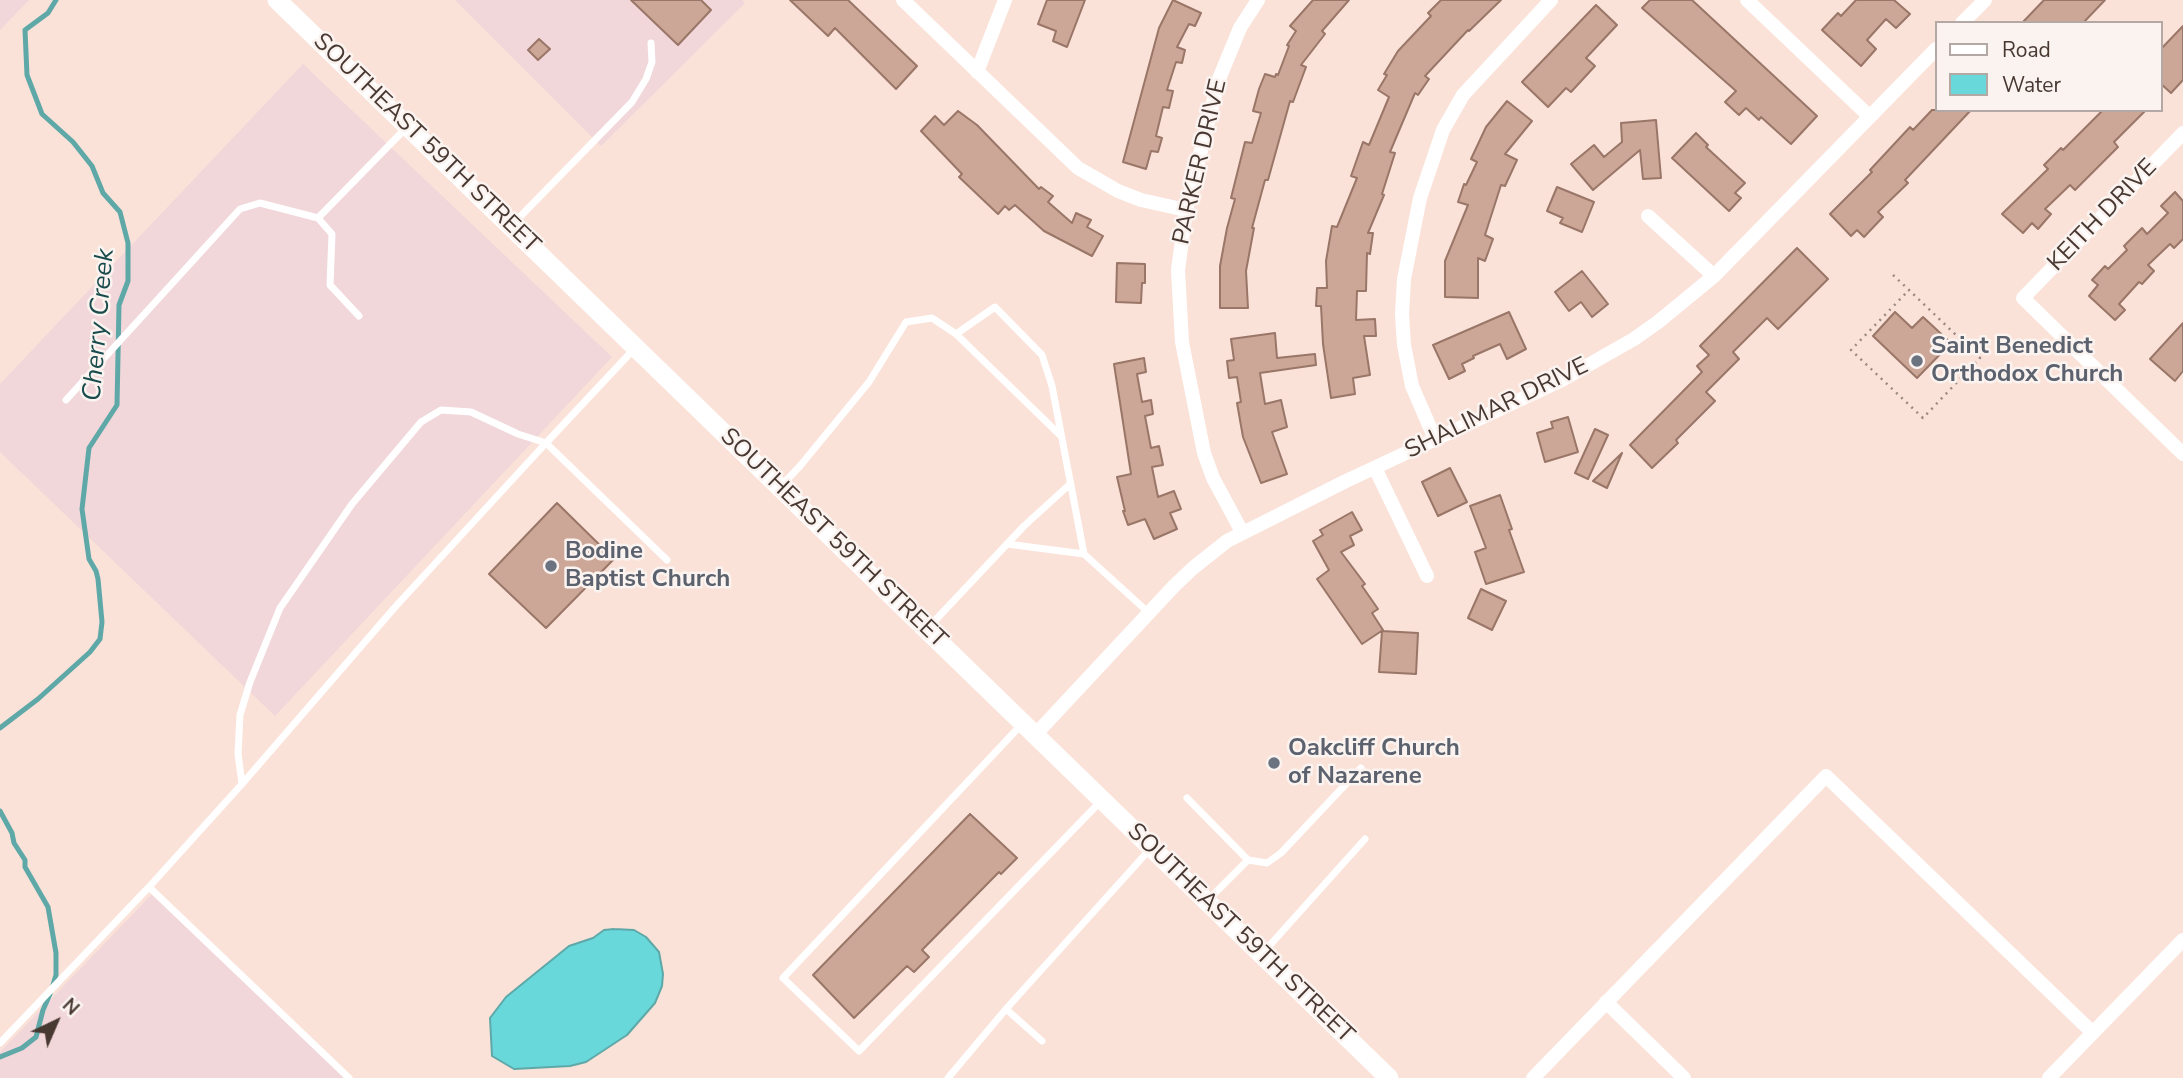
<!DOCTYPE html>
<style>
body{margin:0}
#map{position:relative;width:2183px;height:1078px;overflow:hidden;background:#fae2d8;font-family:"Nunito Sans",sans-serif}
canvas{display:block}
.legend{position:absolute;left:1935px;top:21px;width:228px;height:91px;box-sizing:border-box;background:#fbf3f0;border:2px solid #b3a8a4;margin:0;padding:9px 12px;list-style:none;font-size:21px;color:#483832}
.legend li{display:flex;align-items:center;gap:14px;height:35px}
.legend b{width:35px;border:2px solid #b3a8a4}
.north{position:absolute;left:21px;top:987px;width:70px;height:70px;-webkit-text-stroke:5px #fbf3f0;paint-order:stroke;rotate:44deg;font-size:19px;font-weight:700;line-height:28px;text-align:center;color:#483832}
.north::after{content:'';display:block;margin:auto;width:24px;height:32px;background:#483832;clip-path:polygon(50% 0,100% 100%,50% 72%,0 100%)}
</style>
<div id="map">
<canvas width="2183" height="1078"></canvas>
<ul class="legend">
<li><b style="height:9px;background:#fff"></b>Road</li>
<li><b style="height:19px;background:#68d8db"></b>Water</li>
</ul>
<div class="north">N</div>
</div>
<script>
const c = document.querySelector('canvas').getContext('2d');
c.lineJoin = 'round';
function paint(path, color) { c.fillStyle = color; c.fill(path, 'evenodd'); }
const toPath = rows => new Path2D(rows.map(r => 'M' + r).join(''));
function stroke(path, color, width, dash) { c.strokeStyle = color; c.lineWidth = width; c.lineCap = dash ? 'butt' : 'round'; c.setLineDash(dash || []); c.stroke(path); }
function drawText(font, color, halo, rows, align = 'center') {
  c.font = font + ' "Nunito Sans",sans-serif'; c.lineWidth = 5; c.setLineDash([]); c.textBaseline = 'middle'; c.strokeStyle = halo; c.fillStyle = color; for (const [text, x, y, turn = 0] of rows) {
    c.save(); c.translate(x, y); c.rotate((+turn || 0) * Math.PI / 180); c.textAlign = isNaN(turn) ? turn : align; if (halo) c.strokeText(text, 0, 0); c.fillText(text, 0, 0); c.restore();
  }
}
const industrial = toPath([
 [0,0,29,0,0,30],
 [455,0,742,0,745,3,601,146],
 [303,64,612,357,275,716,0,452,0,384],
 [155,891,344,1078,0,1078,0,1052]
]);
const water = toPath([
 [614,929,634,930,646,937,659,952,663,974,662,986,655,1003,627,1035,586,1062,570,1066,514,1069,492,1056,490,1018,506,997,569,946,593,938,604,930,614,929]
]);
const stream = toPath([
 [0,728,38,699,90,652,100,639,102,622,98,579,96,571,89,559,82,509,89,448,117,405,119,305,128,281,128,243,120,212,103,193,92,166,73,142,42,114,27,75,25,30,48,13,56,0],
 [0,811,12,833,14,843,25,860,25,867,48,907,56,953,56,975,53,985],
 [0,1057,22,1048,36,1037,43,1010,50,994]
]);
const building = toPath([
 [631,0,701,0,711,10,678,45,631,0],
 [790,0,848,0,917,66,896,89,835,28,828,36,790,0],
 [1047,0,1085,0,1067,47,1053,41,1056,31,1038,24,1047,0],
 [1173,0,1201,13,1195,26,1189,24,1177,47,1185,50,1182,63,1176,62,1167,90,1173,91,1169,108,1163,107,1156,136,1162,138,1158,152,1151,151,1146,169,1123,162,1159,28,1173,0],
 [1313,0,1349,0,1322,31,1325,34,1301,65,1306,67,1293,102,1290,101,1268,180,1265,180,1252,228,1254,228,1246,271,1248,308,1220,308,1220,266,1227,228,1235,199,1231,198,1245,142,1252,143,1261,113,1253,111,1259,89,1265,74,1275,77,1276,74,1278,75,1289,46,1287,45,1296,31,1290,26,1313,0],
 [1441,0,1501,0,1469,31,1468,30,1425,76,1429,79,1418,95,1415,93,1390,152,1395,153,1382,194,1384,195,1368,233,1373,233,1370,254,1367,253,1366,291,1357,291,1356,320,1375,319,1376,336,1364,336,1370,375,1353,378,1355,394,1331,398,1323,344,1321,306,1316,306,1317,288,1327,288,1326,261,1332,226,1337,227,1357,178,1351,176,1363,142,1369,145,1389,97,1378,90,1387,75,1384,74,1398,51,1431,16,1428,13,1441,0],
 [1650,0,1692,0,1817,116,1791,144,1761,117,1759,120,1746,108,1739,115,1725,102,1736,91,1642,8,1650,0],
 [1856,0,1894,0,1910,14,1896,28,1886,19,1867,40,1876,49,1861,66,1822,30,1838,13,1841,16,1856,0],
 [2044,0,2105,0,2083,23,2022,23,2044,0],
 [1596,5,1617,25,1586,58,1595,66,1571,92,1566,88,1548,107,1522,82,1596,5],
 [2183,26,2183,80,2171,93,2160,83,2160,50,2183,26],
 [539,39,550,49,538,60,528,50,539,39],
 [1507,101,1532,121,1505,154,1517,160,1505,186,1501,185,1485,235,1493,239,1485,261,1478,258,1478,298,1445,297,1445,261,1468,205,1458,202,1464,184,1466,185,1477,162,1471,159,1486,127,1507,101],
 [1932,110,1971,110,1905,180,1908,183,1878,212,1883,217,1864,237,1857,230,1851,236,1830,214,1872,172,1870,170,1910,127,1913,130,1932,110],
 [2103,110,2146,110,2114,142,2118,147,2075,190,2070,185,2045,209,2051,214,2038,229,2032,223,2023,233,2002,214,2048,169,2044,165,2061,148,2063,150,2103,110],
 [958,111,977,125,1039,189,1041,187,1053,196,1048,202,1072,223,1076,213,1091,220,1087,227,1103,236,1092,256,1044,231,1015,205,1009,210,1005,206,998,214,959,177,962,174,921,131,935,116,944,125,958,111],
 [1656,120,1661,178,1643,179,1640,150,1593,190,1571,164,1594,145,1604,157,1622,142,1621,123,1656,120],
 [1696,133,1708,145,1706,147,1745,183,1735,193,1741,198,1729,211,1672,158,1696,133],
 [1557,187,1594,202,1582,232,1560,223,1563,218,1547,211,1557,187],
 [2175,192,2183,201,2183,239,2174,248,2170,244,2148,265,2154,271,2142,284,2139,282,2119,304,2125,310,2115,320,2089,296,2098,285,2092,280,2105,266,2108,269,2127,250,2124,246,2142,228,2147,234,2168,213,2161,206,2175,192],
 [1797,248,1828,279,1778,329,1767,318,1733,352,1739,359,1706,392,1715,401,1676,440,1678,443,1652,468,1630,445,1702,372,1697,366,1709,355,1700,346,1797,248],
 [1117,263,1145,264,1145,283,1142,283,1141,303,1116,302,1117,263],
 [1582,271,1608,304,1592,317,1581,302,1569,311,1555,292,1582,271],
 [1509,312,1526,349,1507,359,1500,344,1473,356,1474,358,1462,364,1465,371,1449,379,1433,345,1509,312],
 [1895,312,1912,328,1923,317,1951,343,1917,378,1873,336,1895,312],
 [2183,323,2183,371,2175,381,2150,359,2183,323],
 [1275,333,1277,358,1315,354,1316,365,1260,373,1265,404,1281,400,1287,427,1272,432,1287,474,1261,483,1243,437,1237,403,1241,402,1237,377,1229,378,1227,361,1234,360,1231,339,1275,333],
 [1144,358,1146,372,1137,374,1142,402,1151,400,1153,414,1145,416,1151,448,1159,446,1163,465,1152,467,1158,497,1174,491,1181,509,1170,513,1177,529,1154,539,1145,519,1128,525,1123,511,1125,511,1117,477,1131,474,1114,364,1144,358],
 [1568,417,1578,452,1545,462,1537,433,1553,428,1551,422,1568,417],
 [1595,429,1608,435,1588,479,1575,473,1595,429],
 [1622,453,1607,488,1593,481,1622,453],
 [1450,468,1467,502,1438,516,1422,482,1450,468],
 [1500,495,1512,529,1509,530,1524,572,1486,584,1475,552,1486,548,1470,506,1500,495],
 [557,503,614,559,546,628,489,574,557,503],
 [1352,512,1362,530,1350,536,1354,545,1341,552,1365,584,1362,586,1378,609,1372,613,1383,630,1362,644,1317,579,1329,570,1313,541,1323,535,1320,530,1352,512],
 [1481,589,1506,601,1492,630,1468,618,1481,589],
 [1382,631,1418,633,1416,674,1379,672,1382,631],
 [970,814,1017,858,1001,874,999,872,922,950,929,957,914,972,907,966,854,1018,813,975,970,814]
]);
const path = toPath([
 [1893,275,1909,290,1980,358,1923,418,1851,350,1909,290]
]);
const service = toPath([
 [318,218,332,234,330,285,359,316],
 [511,226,632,102,646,79,652,62,651,43],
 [635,348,546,443,667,560],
 [66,400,240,209,260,203,318,218,407,127],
 [1061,436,956,334,995,307,1042,355,1052,386,1084,554,1149,613],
 [781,486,800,466,869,382,906,322,932,318,956,334],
 [1007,544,1084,554],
 [927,629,1024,526,1069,485],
 [1022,724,783,978,859,1051,1100,802],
 [1187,798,1248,860],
 [149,887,349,1078],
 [1207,901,1248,860,1267,863,1281,853,1361,768],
 [1262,954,1365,839],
 [1042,1041,1006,1009,1151,848],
 [0,1043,149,887,242,784,396,606,546,443,518,434,471,412,441,410,421,422,352,504,280,608,250,682,240,715,238,754,242,784],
 [948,1078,1006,1009]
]);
const minor = toPath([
 [903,0,1078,168,1118,191,1141,200,1186,210],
 [1747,0,1869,116],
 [1962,23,1985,0],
 [977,72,1005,0],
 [2183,133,2023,298,2183,454],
 [1648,216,1714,276],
 [1435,439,1412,386,1404,345,1402,314,1404,279,1420,198,1443,130,1463,95,1551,0],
 [1375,468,1427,576],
 [1242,532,1213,478,1204,453,1182,342,1178,270,1186,210,1219,79,1240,28,1258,0],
 [1035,735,1174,586,1193,568,1227,541,1346,481,1562,380,1634,339,1658,322,1714,276,1936,49],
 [1606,1002,1684,1078],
 [1533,1078,1826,776,2093,1033],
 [2049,1078,2183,940]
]);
const secondary = toPath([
 [277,0,1389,1078]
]);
const markers = [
 [1917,361,7,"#6b7280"],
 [551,566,7,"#6b7280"],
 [1274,763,7,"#6b7280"]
];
const streetNames = [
 ["SOUTHEAST 59TH STREET",426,144,44],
 ["PARKER DRIVE",1201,162,-77],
 ["KEITH DRIVE",2103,216,-46],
 ["SHALIMAR DRIVE",1497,409,-26],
 ["SOUTHEAST 59TH STREET",833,539,44],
 ["SOUTHEAST 59TH STREET",1240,934,44]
];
const worshipNames = [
 ["Saint Benedict",1931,347],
 ["Orthodox Church",1931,375],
 ["Bodine",565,552],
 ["Baptist Church",565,580],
 ["Oakcliff Church",1288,749],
 ["of Nazarene",1288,777]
];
const waterNames = [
 ["Cherry Creek",100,325,-85]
];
paint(industrial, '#f1d6da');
paint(water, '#68d8db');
stroke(water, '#5ea8a8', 2);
stroke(stream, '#5ea8a8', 5);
paint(building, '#cca696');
stroke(building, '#997667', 2);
stroke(path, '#9b8880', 2.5, [2, 5]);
stroke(service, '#fff', 7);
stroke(minor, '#fff', 14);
stroke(secondary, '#fff', 19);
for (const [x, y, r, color] of markers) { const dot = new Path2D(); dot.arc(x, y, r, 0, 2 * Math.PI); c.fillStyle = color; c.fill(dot); stroke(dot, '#fbf3f0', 2.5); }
drawText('24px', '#483832', '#fbf3f0', streetNames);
drawText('bold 24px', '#5b616d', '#fbf3f0', worshipNames, 'left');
drawText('italic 26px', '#184b4c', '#fbf3f0', waterNames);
</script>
